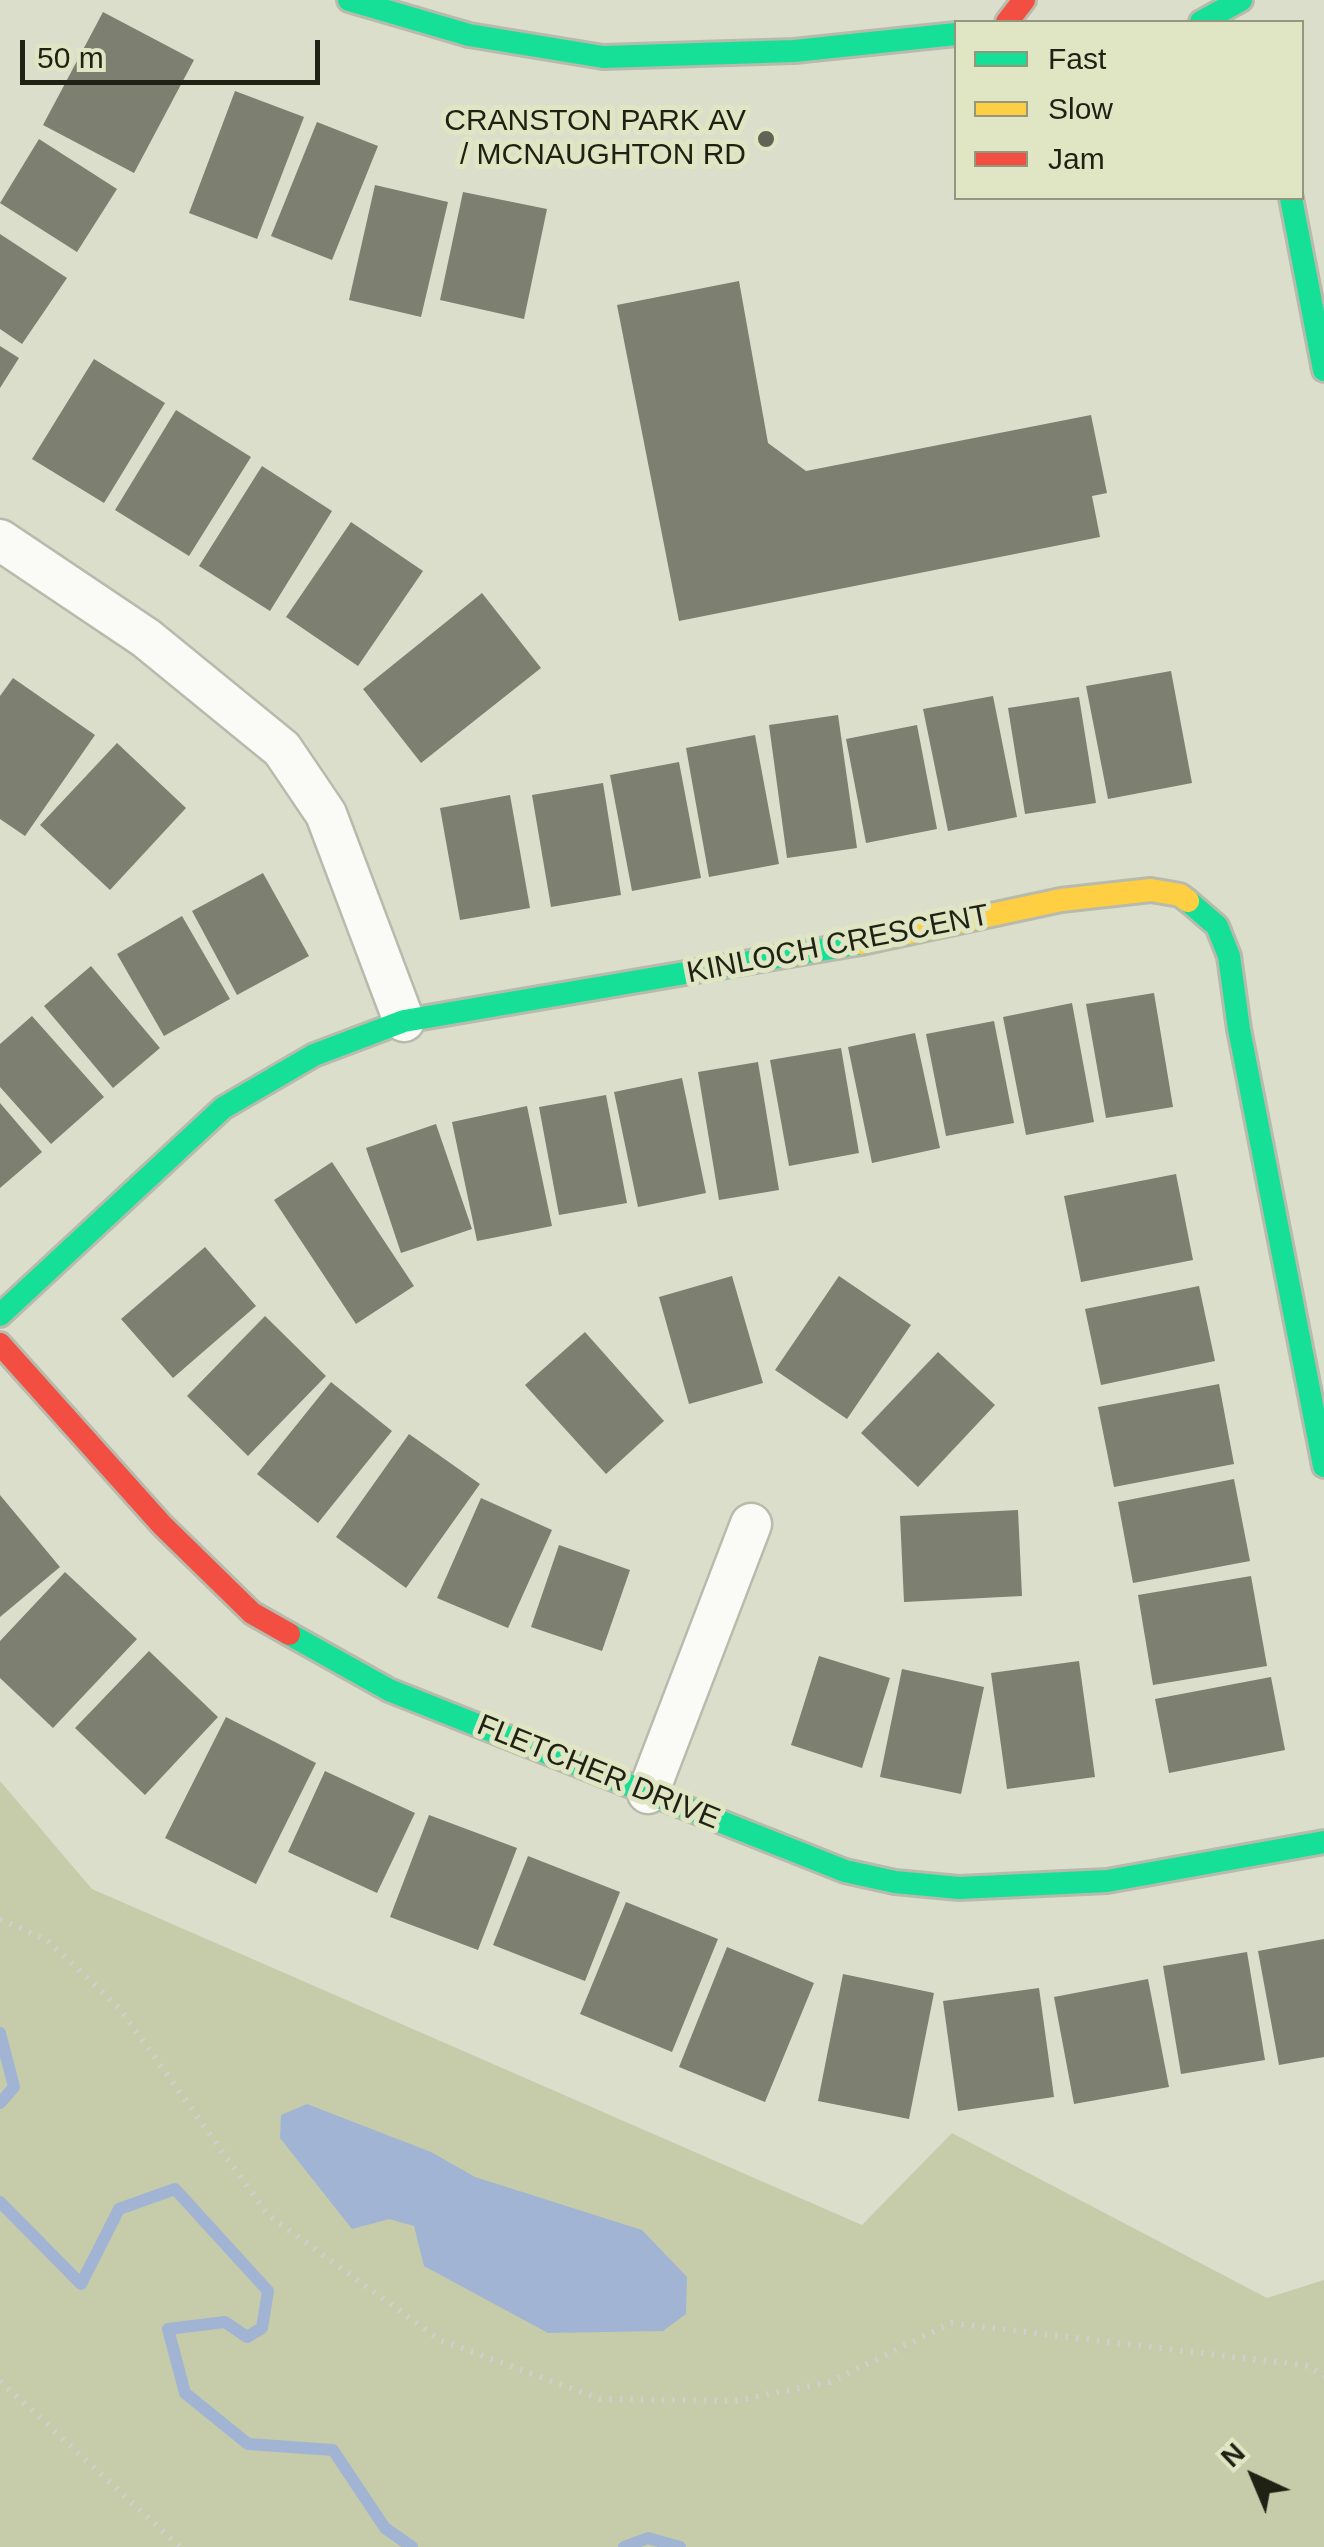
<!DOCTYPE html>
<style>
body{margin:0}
#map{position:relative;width:1324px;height:2547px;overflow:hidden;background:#dbdecb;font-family:Helvetica,sans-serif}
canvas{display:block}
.legend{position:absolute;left:954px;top:20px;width:350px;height:180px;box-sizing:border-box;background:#e0e6c3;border:2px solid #93977d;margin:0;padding:12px 18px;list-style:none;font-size:30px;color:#1f2114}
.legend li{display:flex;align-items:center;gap:20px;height:50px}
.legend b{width:50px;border:2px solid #93977d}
.north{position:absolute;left:1204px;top:2427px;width:100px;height:100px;-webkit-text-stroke:8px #e0e6c3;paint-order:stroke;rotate:316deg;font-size:28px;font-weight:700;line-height:40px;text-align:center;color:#1f2114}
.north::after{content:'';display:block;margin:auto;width:35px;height:45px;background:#1f2114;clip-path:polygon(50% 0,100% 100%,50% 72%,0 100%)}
.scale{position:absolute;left:20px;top:40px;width:300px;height:45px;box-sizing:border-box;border:5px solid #1f2114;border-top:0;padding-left:12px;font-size:30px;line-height:35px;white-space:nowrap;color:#1f2114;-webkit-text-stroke:8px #e0e6c3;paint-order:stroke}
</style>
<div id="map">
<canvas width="1324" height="2547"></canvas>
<ul class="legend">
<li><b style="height:12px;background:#16e098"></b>Fast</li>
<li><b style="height:12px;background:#ffcf43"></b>Slow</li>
<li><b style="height:12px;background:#f24e42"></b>Jam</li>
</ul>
<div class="north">N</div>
<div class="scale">50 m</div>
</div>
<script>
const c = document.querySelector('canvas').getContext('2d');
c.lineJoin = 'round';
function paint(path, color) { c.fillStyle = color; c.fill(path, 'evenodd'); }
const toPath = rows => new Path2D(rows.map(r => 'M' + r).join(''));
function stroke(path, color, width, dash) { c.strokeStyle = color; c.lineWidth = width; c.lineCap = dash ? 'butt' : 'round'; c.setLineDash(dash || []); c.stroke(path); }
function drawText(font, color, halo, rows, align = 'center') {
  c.font = font + ' Helvetica,sans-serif'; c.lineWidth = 10; c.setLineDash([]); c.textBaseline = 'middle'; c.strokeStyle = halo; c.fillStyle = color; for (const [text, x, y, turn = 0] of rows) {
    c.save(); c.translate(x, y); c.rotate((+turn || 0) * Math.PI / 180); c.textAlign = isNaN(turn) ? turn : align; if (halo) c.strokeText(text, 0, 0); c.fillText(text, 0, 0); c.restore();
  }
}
const green = toPath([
 [0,1781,92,1889,862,2225,952,2133,1267,2298,1324,2280,1324,2547,0,2547]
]);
const water = toPath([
 [307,2104,431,2152,475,2177,642,2230,687,2277,686,2314,663,2331,548,2333,424,2266,414,2226,389,2219,352,2229,280,2138,281,2115]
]);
const stream = toPath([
 [0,2033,14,2087,0,2103],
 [0,2202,81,2284,119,2209,175,2189,268,2291,262,2328,247,2337,225,2322,168,2329,185,2393,248,2444,333,2450,385,2528,412,2547],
 [624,2547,648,2538,680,2547]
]);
const building = toPath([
 [103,12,194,60,134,173,43,125],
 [235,91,304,117,257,239,189,213],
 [317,122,378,146,332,260,271,236],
 [39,139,117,189,77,252,0,203],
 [375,185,448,202,421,317,349,300],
 [463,192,547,209,524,319,440,300],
 [0,234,67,278,22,344,0,329],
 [739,281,768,443,806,471,1091,415,1107,493,1092,496,1100,537,679,621,617,305],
 [0,346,19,358,0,388],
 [94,359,165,403,104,503,32,459],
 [176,410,251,457,189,556,115,510],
 [262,466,332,511,270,611,199,566],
 [351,522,423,571,358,666,286,617],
 [482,593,541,668,421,763,363,689],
 [1171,671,1192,783,1108,799,1086,686],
 [13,678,95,735,25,836,0,819,0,696],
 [993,696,1017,817,948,831,923,709],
 [1079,697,1096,803,1025,814,1008,708],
 [838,715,857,848,787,858,769,725],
 [917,725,937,829,866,843,846,739],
 [755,735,779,864,709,877,686,748],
 [117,743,186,808,110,890,40,825],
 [679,762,701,878,632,891,610,775],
 [603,783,621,895,551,907,532,795],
 [510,795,530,908,460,920,440,808],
 [263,873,309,956,237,995,192,911],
 [182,916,230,999,164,1036,117,954],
 [91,966,160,1048,113,1088,44,1006],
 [1154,993,1173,1107,1106,1118,1086,1004],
 [1072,1003,1094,1122,1026,1135,1003,1017],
 [32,1016,104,1097,51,1144,0,1087,0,1044],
 [994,1021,1014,1123,946,1136,926,1034],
 [915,1033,940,1148,872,1163,848,1047],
 [841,1048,859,1153,789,1166,770,1060],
 [758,1062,779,1190,719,1200,698,1072],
 [682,1078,706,1193,638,1207,614,1092],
 [606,1095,627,1203,559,1215,539,1107],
 [0,1103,42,1152,0,1188],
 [527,1106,552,1226,477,1241,452,1122],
 [436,1124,472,1229,401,1253,366,1148],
 [332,1162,414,1286,356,1324,274,1200],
 [1176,1174,1193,1260,1081,1282,1064,1196],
 [205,1247,256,1306,173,1378,121,1319],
 [732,1276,763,1383,689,1404,659,1297],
 [839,1276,911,1325,847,1419,775,1370],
 [1199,1286,1215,1361,1101,1385,1085,1309],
 [265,1316,326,1376,248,1456,187,1396],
 [585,1332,664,1421,606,1474,525,1385],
 [938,1352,995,1405,918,1487,861,1433],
 [331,1382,392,1431,318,1523,257,1474],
 [1219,1384,1234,1464,1114,1487,1098,1407],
 [409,1434,480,1484,406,1588,336,1537],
 [1234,1479,1250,1561,1133,1583,1118,1502],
 [0,1495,60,1567,0,1617],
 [481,1498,552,1530,508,1628,437,1598],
 [1018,1510,1022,1596,904,1602,900,1516],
 [559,1545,630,1570,602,1651,531,1627],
 [65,1572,137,1639,53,1728,0,1678,0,1641],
 [1251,1576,1267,1666,1153,1685,1138,1595],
 [149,1651,218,1717,145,1795,75,1728],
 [819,1656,890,1678,862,1768,791,1745],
 [1079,1661,1095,1777,1007,1789,991,1673],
 [902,1669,984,1687,961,1794,880,1777],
 [1271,1677,1285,1750,1169,1773,1155,1699],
 [226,1717,316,1763,256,1884,165,1838],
 [325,1771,415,1813,377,1893,288,1852],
 [429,1815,517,1848,478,1950,390,1917],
 [528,1856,620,1892,585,1981,493,1945],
 [626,1902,718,1939,672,2052,580,2014],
 [1324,1939,1324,2057,1279,2065,1258,1951],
 [727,1947,814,1983,765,2102,679,2067],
 [1247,1952,1265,2060,1181,2074,1163,1966],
 [843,1974,934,1993,909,2119,818,2101],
 [1148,1979,1169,2087,1074,2104,1054,1997],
 [1039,1988,1054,2097,958,2111,943,2001]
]);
const path = toPath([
 [0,1919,48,1941,120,2009,268,2215,440,2340,600,2399,734,2401,830,2382,951,2323,1309,2366,1324,2377],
 [0,2381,180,2547]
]);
const street = toPath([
 [0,540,146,638,282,749,326,814,404,1021],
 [648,1793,751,1524]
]);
const fast = toPath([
 [349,0,469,35,603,57,794,51,956,34],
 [1201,22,1241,0],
 [1291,198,1324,370],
 [1188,901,1217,926,1229,956,1239,1029,1324,1466],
 [0,1315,223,1108,314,1055,404,1021,861,943],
 [289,1634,389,1690,845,1871,895,1882,959,1888,1107,1881,1324,1842]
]);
const slow = toPath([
 [861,943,1061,900,1151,890,1180,895,1188,901]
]);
const jam = toPath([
 [1007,22,1024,0],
 [0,1344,162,1525,252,1613,289,1634]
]);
const markers = [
 [766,139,10,"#616354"]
];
const poiNames = [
 ["CRANSTON PARK AV",746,122],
 ["/ MCNAUGHTON RD",746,156]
];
const streetNames = [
 ["KINLOCH CRESCENT",838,945,-11],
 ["FLETCHER DRIVE",598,1773,22]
];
paint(green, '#c6cca9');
paint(water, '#a1b4d3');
stroke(stream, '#a1b4d3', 12);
paint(building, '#7d7f71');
stroke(street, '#b8bbac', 45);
stroke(fast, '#b8bbac', 28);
stroke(slow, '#b8bbac', 28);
stroke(jam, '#b8bbac', 28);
stroke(path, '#ced0c9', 6, [2.5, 8]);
stroke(street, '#fafaf7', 40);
stroke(fast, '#16e098', 22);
stroke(slow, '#ffcf43', 22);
stroke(jam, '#f24e42', 22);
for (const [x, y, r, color] of markers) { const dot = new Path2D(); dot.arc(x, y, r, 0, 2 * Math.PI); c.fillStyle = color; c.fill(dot); stroke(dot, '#e0e6c3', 4); }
drawText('30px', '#1f2114', '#e0e6c3', poiNames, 'right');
drawText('30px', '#1f2114', '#e0e6c3', streetNames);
</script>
